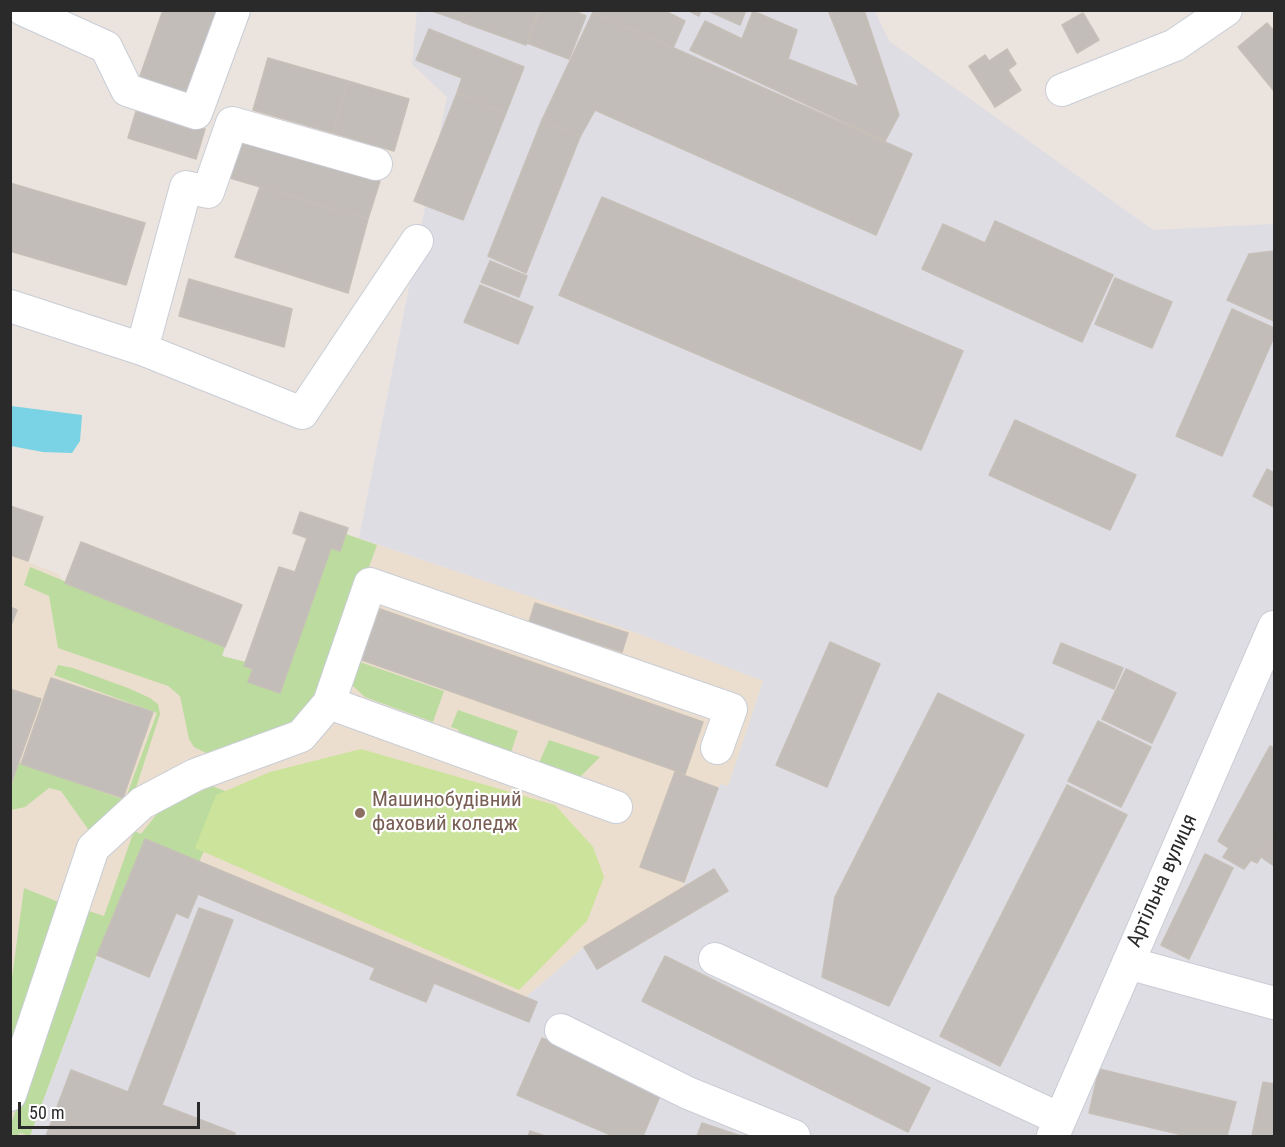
<!DOCTYPE html>
<meta charset="utf-8">
<style>
body{margin:0}
#map{position:relative;width:1285px;height:1147px;overflow:hidden;background:#ebe3dd;font-family:"Roboto Condensed",sans-serif}
canvas{display:block}
.frame{position:absolute;inset:0;border:12px solid #2a2a2a;pointer-events:none}
.scale{position:absolute;left:18px;top:1102px;width:182px;height:27px;box-sizing:border-box;border:3px solid #2a2a2a;border-top:0;padding-left:8px;font-size:18px;line-height:21px;white-space:nowrap;color:#2a2a2a;-webkit-text-stroke:4px #fff;paint-order:stroke}
</style>
<div id="map">
<canvas width="1285" height="1147"></canvas>
<div class="frame"></div>
<div class="scale">50 m</div>
</div>
<script>
const c = document.querySelector('canvas').getContext('2d');
c.lineJoin = 'round';
function paint(path, color) { c.fillStyle = color; c.fill(path, 'evenodd'); }
const toPath = rows => new Path2D(rows.map(r => 'M' + r).join(''));
function stroke(path, color, width, dash) { c.strokeStyle = color; c.lineWidth = width; c.lineCap = dash ? 'butt' : 'round'; c.setLineDash(dash || []); c.stroke(path); }
function drawText(font, color, halo, rows, align = 'center') {
  c.font = font + ' "Roboto Condensed",sans-serif'; c.lineWidth = 4.5; c.setLineDash([]); c.textBaseline = 'middle'; c.strokeStyle = halo; c.fillStyle = color; for (const [text, x, y, turn = 0] of rows) {
    c.save(); c.translate(x, y); c.rotate((+turn || 0) * Math.PI / 180); c.textAlign = isNaN(turn) ? turn : align; if (halo) c.strokeText(text, 0, 0); c.fillText(text, 0, 0); c.restore();
  }
}
const industrial = toPath([
 [417,11,875,11,889,41,1153,230,1274,224,1274,1136,30,1136,97,955,145,839,526,997,584,947,683,888,718,788,721,784,728,786,763,681,639,634,359,538,447,97,412,64]
]);
const education = toPath([
 [346,534,639,634,763,681,728,786,721,784,718,788,683,888,584,947,526,997,145,839,97,955,30,1136,11,1136,11,555,58,574,65,583,225,647,222,656,246,662,245,666,253,669,248,682,280,693,331,548]
]);
const green = toPath([
 [346,534,377,545,329,677,292,728,210,755,194,747,189,739,180,696,168,686,58,648,49,596,24,585,30,567,225,647,222,656,246,662,245,666,253,669,248,682,331,548],
 [383,597,360,662,444,691,433,722,365,697,353,686,350,677,371,602],
 [58,665,73,668,128,688,150,698,158,704,160,714,132,800,95,839,61,791,49,788,25,807,11,810,11,787,19,763,125,800,157,713,54,675],
 [458,710,518,731,508,761,477,752,457,729,451,727],
 [549,740,600,757,574,783,536,770],
 [212,786,230,793,199,862,145,840,97,955,30,1136,20,1133,18,1136,11,1136,11,1124,86,910,104,916,134,831,141,834,160,810],
 [24,888,61,903,11,1054,11,985]
]);
const pitch = toPath([
 [361,749,555,805,593,847,604,877,587,921,519,990,195,848,216,795,270,772]
]);
const water = toPath([
 [11,406,82,415,80,441,72,453,43,452,11,446]
]);
const building = toPath([
 [163,10,217,10,186,99,138,82,163,10],
 [429,10,465,10,461,21,429,10],
 [466,10,538,10,526,45,462,22,466,10],
 [540,10,572,10,586,16,569,59,527,43,540,10],
 [593,10,663,10,685,21,673,48,593,12,593,10],
 [687,10,701,10,699,16,687,10],
 [706,10,746,10,740,25,706,10],
 [828,10,864,10,899,115,885,141,690,50,705,21,742,39,753,11,797,30,788,59,859,87,828,10],
 [593,12,912,154,876,235,595,110,580,137,542,120,593,12],
 [1083,13,1099,40,1077,53,1062,25,1083,13],
 [1267,23,1274,31,1274,91,1238,47,1267,23],
 [429,29,524,67,506,113,457,93,462,78,416,60,429,29],
 [1007,49,1016,64,1008,70,1021,90,995,107,969,66,985,55,989,61,1007,49],
 [268,58,348,81,333,133,253,110,268,58],
 [348,81,409,99,394,151,333,133,348,81],
 [457,93,506,113,463,220,414,201,457,93],
 [137,108,205,129,196,159,128,138,137,108],
 [542,120,580,137,526,273,488,256,542,120],
 [242,142,380,181,368,219,230,178,242,142],
 [10,183,145,223,126,285,10,251,10,183],
 [260,187,368,219,348,293,235,257,260,187],
 [602,197,963,351,921,450,559,295,602,197],
 [995,221,1113,275,1082,342,922,269,943,224,985,243,995,221],
 [1274,251,1274,321,1227,300,1249,254,1274,251],
 [490,261,527,276,519,297,481,282,490,261],
 [1115,278,1172,302,1152,348,1095,324,1115,278],
 [189,279,292,309,284,347,179,316,189,279],
 [480,285,533,307,518,344,464,322,480,285],
 [1232,309,1274,328,1274,337,1222,456,1176,436,1232,309],
 [1015,420,1136,475,1110,530,989,475,1015,420],
 [1267,469,1274,473,1274,507,1253,496,1267,469],
 [10,506,43,517,28,561,10,555,10,506],
 [300,512,348,528,340,551,331,548,280,693,248,682,253,669,244,666,279,567,295,572,307,538,293,533,300,512],
 [81,542,242,605,225,647,65,583,81,542],
 [535,603,628,633,622,652,529,622,535,603],
 [10,607,17,610,10,628,10,607],
 [380,609,703,722,685,774,362,660,380,609],
 [830,642,880,664,827,787,776,765,830,642],
 [1061,643,1123,668,1114,689,1053,663,1061,643],
 [1126,669,1176,693,1152,743,1102,719,1126,669],
 [51,678,153,712,123,798,21,764,51,678],
 [10,689,41,699,10,787,10,689],
 [938,693,1024,735,889,1006,822,977,835,897,938,693],
 [1098,721,1151,747,1121,807,1068,781,1098,721],
 [1270,746,1274,748,1274,837,1257,863,1251,860,1244,869,1223,857,1229,848,1218,841,1270,746],
 [675,772,718,788,684,882,640,867,675,772],
 [1067,785,1127,815,1000,1066,940,1036,1067,785],
 [1274,837,1274,866,1261,857,1274,837],
 [145,839,537,1002,529,1022,434,983,426,1002,370,979,375,968,198,894,188,918,176,913,149,977,97,955,145,839],
 [1205,854,1233,868,1189,959,1161,945,1205,854],
 [714,869,728,891,597,969,584,947,714,869],
 [199,908,233,920,162,1105,235,1133,234,1136,46,1136,71,1070,128,1092,199,908],
 [665,956,930,1088,908,1132,642,1001,665,956],
 [542,1038,663,1089,643,1136,613,1136,517,1095,542,1038],
 [1099,1069,1236,1102,1227,1136,1187,1136,1089,1113,1099,1069],
 [1263,1082,1274,1084,1274,1136,1252,1136,1263,1082],
 [702,1123,741,1136,697,1136,702,1123],
 [530,1131,545,1136,528,1136,530,1131]
]);
const minor = toPath([
 [24,10,106,47,127,90,196,113,234,10],
 [1062,90,1175,45,1226,10],
 [10,306,142,349,302,413,417,241],
 [142,349,186,187,208,192,232,123,376,164],
 [329,703,370,584,731,709,717,748],
 [715,959,1060,1119],
 [1128,963,1274,1003],
 [561,1030,688,1093,794,1136],
 [10,1095,93,848,142,803,195,775,301,736,329,703,616,807],
 [1053,1136,1274,627]
]);
const markers = [
 [360,813,6,"#8d6e63"]
];
const educationNames = [
 ["Машинобудівний",372,801],
 ["фаховий коледж",372,825]
];
const streetNames = [
 ["Артільна вулиця",1163,881,-66]
];
paint(industrial, '#dedde4');
paint(education, '#ebdece');
paint(green, '#bbdc9e');
paint(pitch, '#cce39b');
paint(water, '#79d3e4');
paint(building, '#c3bdba');
stroke(building, '#c6bfb7', 1.5);
stroke(minor, '#c9cdd6', 34);
stroke(minor, '#fff', 32);
for (const [x, y, r, color] of markers) { const dot = new Path2D(); dot.arc(x, y, r, 0, 2 * Math.PI); c.fillStyle = color; c.fill(dot); stroke(dot, '#fff', 2); }
drawText('21px', '#785e54', '#fff', educationNames, 'left');
drawText('21px', '#2a2a2a', '#fff', streetNames);
</script>
